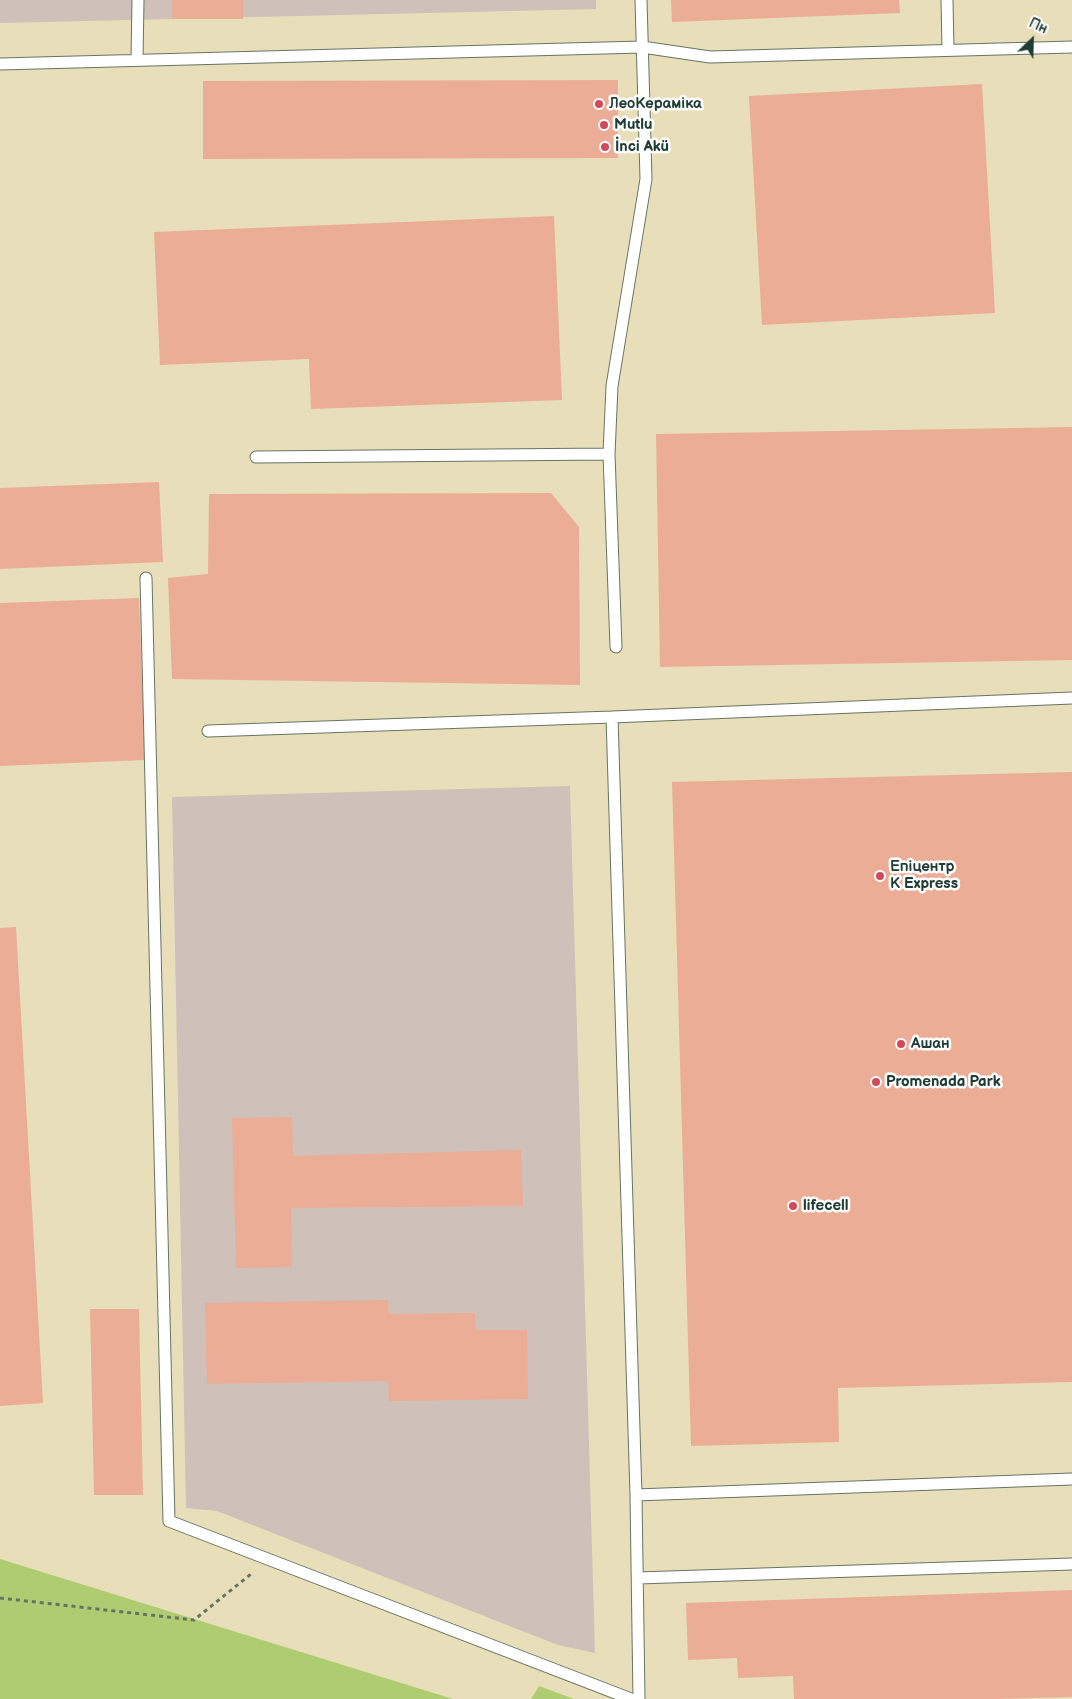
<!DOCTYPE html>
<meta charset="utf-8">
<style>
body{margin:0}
#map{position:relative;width:1072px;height:1699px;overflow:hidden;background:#e8deb9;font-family:"Balsamiq Sans",sans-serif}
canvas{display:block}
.north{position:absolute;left:1007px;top:15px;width:50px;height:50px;-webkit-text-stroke:4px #fff;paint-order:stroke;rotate:24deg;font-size:14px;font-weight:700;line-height:20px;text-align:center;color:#1f3d34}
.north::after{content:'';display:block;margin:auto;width:18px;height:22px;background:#1f3d34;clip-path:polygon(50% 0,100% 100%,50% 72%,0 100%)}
</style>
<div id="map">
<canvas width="1072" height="1699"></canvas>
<div class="north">Пн</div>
</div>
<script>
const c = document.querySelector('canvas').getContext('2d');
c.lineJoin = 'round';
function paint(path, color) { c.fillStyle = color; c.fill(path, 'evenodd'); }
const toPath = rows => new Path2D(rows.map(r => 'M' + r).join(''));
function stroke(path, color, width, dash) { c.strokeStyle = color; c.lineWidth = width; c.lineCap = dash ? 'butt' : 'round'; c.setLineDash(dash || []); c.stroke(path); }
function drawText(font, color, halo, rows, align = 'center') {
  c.font = font + ' "Balsamiq Sans",sans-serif'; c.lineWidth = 5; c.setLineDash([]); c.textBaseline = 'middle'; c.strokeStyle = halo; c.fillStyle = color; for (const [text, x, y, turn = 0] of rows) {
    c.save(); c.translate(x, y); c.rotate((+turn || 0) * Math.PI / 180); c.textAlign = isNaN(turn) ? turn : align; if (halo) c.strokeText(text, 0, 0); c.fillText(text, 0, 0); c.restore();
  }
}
const industrial = toPath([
 [0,0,596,0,596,9,0,23],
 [570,786,595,1653,558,1645,217,1511,186,1508,172,797]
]);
const green = toPath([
 [0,1559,453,1699,0,1699],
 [539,1686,574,1699,531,1699]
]);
const building = toPath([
 [172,0,243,0,243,19,172,19],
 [671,0,899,0,900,13,672,22],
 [618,80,618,158,203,159,203,81],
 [982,84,995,313,762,325,749,96],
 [554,216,562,400,311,409,309,359,160,365,154,232],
 [1072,427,1072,660,660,667,656,434],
 [159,482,163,562,0,569,0,488],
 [551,493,579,527,580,685,172,679,168,578,208,574,209,494],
 [139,598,145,760,0,766,0,603],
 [1072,772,1072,1382,838,1388,839,1442,691,1446,672,782],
 [16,927,43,1403,0,1406,0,928],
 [292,1117,293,1156,521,1150,523,1206,291,1208,292,1267,236,1268,232,1118],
 [388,1300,389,1314,475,1313,476,1330,527,1330,528,1399,389,1401,388,1381,207,1384,205,1303],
 [90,1309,139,1309,143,1495,94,1495],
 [1072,1590,1072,1697,998,1699,794,1699,793,1676,738,1678,737,1658,688,1660,686,1603]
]);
const path = toPath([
 [0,1598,194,1620,251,1574]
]);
const service = toPath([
 [947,0,948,50],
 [137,60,138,0],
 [0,64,642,47,710,57,1072,47],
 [256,457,609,454],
 [146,578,169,1521,631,1699],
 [616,647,609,454,612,386,646,179,641,0],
 [1072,698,612,717,636,1495,1072,1479],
 [208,731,612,717],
 [636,1495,639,1699],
 [638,1578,1072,1564]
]);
const markers = [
 [599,104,5,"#d1495b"],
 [604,125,5,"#d1495b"],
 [605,147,5,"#d1495b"],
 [880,876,5,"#d1495b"],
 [901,1044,5,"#d1495b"],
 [876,1082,5,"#d1495b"],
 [793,1206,5,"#d1495b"]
];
const poiNames = [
 ["ЛеоКераміка",609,104],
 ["Mutlu",614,125],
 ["İnci Akü",615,147],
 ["Епіцентр",890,867],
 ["К Express",890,884],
 ["Ашан",911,1044],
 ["Promenada Park",886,1082],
 ["lifecell",803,1206]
];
paint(industrial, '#cfc0ba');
paint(green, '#b0cc72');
paint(building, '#ebad96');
stroke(service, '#657563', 13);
stroke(path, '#657563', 3, [4, 4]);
stroke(service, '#fff', 11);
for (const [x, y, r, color] of markers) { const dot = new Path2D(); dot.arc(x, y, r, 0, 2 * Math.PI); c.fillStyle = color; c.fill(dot); stroke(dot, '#fff', 2); }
drawText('bold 15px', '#1f3d34', '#fff', poiNames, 'left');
</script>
